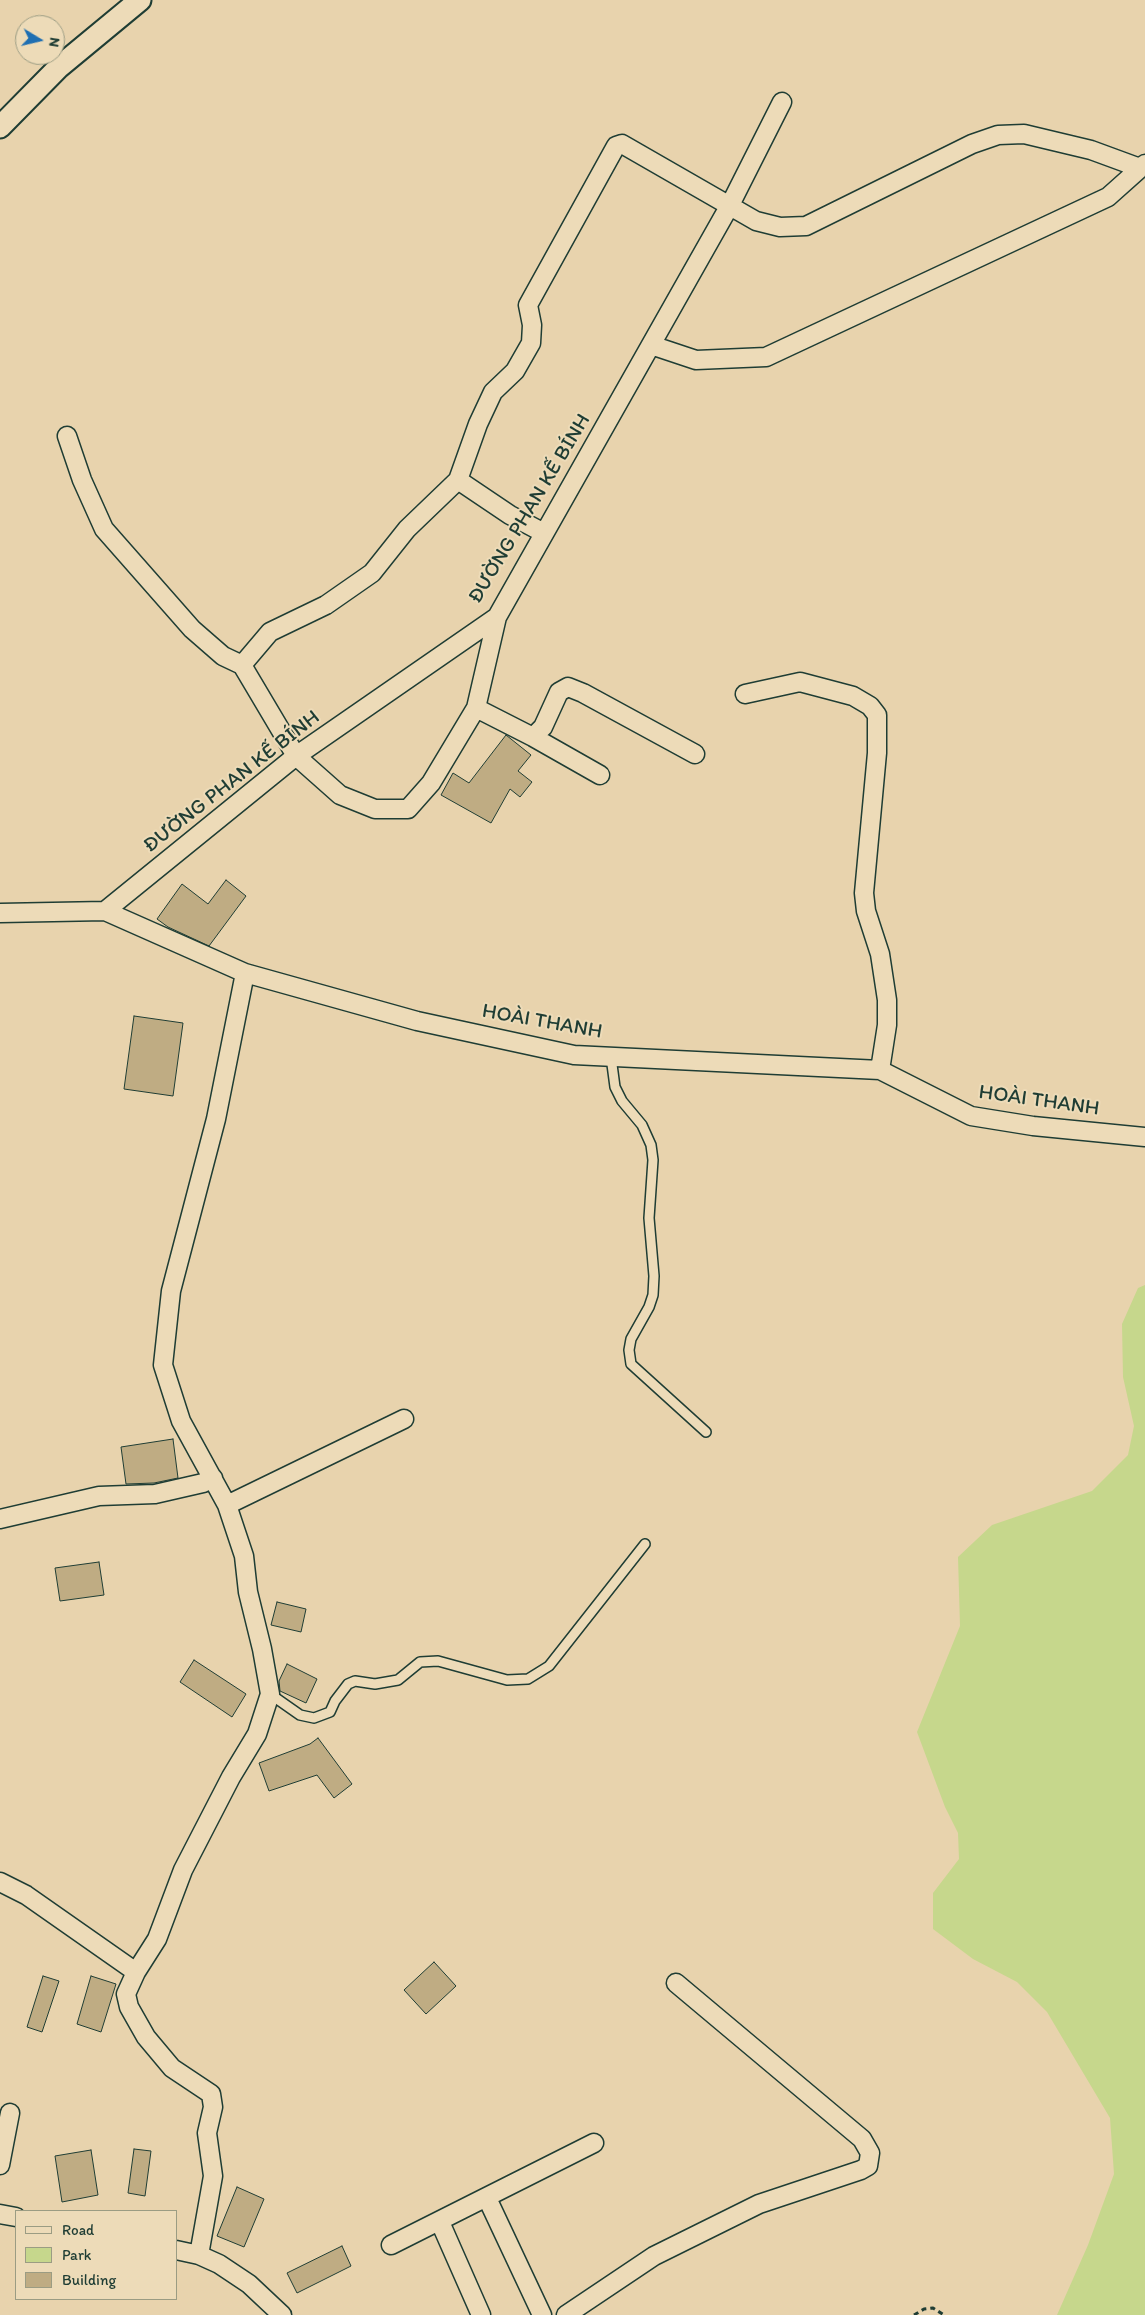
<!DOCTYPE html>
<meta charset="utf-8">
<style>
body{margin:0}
#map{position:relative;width:1145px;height:2315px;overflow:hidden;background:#e8d3ad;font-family:Itim,sans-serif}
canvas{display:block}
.legend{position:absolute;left:15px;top:2210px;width:162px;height:90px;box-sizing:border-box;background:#eddbb8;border:1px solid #9b9c83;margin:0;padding:6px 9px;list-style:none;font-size:15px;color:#1f3d34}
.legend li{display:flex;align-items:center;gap:10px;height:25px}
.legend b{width:25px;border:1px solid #9b9c83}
.north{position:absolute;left:15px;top:15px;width:50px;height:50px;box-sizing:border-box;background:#eddbb8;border:1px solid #9b9c83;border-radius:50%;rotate:99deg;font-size:14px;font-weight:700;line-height:20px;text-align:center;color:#1f3d34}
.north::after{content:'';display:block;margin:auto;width:18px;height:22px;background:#1f6fb2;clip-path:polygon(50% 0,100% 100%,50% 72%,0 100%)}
</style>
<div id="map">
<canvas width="1145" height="2315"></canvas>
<ul class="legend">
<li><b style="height:6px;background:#eddbb8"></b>Road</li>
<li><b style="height:14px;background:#c6d78c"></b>Park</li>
<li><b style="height:14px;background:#bfac83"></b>Building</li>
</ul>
<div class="north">N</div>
</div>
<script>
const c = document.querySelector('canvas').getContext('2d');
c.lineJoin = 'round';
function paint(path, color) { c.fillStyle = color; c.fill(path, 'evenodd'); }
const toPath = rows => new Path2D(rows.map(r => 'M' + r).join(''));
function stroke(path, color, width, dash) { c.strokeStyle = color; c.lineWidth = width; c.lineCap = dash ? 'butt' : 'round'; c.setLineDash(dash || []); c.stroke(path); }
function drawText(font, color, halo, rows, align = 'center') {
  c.font = font + ' Itim,sans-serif'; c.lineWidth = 4; c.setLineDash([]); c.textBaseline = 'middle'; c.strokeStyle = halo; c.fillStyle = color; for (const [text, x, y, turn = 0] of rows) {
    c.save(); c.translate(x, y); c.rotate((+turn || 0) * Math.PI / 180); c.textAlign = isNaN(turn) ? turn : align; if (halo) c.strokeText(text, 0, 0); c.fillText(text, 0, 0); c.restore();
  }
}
const green = toPath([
 [1145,1285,1145,2315,1057,2315,1088,2245,1114,2174,1110,2118,1047,2012,1017,1982,973,1959,933,1929,933,1893,959,1859,958,1833,945,1807,917,1732,960,1626,958,1557,992,1525,1092,1491,1128,1455,1134,1426,1123,1377,1122,1324,1138,1288]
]);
const building = toPath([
 [506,735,531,755,518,771,532,782,520,797,510,789,491,823,441,795,453,773,469,783,506,735],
 [226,880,246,896,209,946,168,927,157,919,182,884,208,904,226,880],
 [134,1016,183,1023,173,1096,124,1089,134,1016],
 [173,1439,178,1478,154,1483,126,1484,121,1447,173,1439],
 [99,1562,104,1595,60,1601,55,1568,99,1562],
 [277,1602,306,1609,301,1632,271,1625,277,1602],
 [194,1660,246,1694,232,1717,180,1682,194,1660],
 [287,1664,317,1679,306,1703,280,1691,279,1681,287,1664],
 [318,1738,352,1784,334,1798,317,1775,269,1791,259,1763,310,1744,318,1738],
 [434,1962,456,1986,426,2014,404,1990,434,1962],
 [43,1976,59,1981,42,2032,27,2027,43,1976],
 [91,1976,116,1984,101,2032,77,2024,91,1976],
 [134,2149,151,2151,145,2196,128,2193,134,2149],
 [91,2150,98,2195,62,2202,55,2156,91,2150],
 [237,2187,264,2199,244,2247,217,2236,237,2187],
 [342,2246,351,2266,297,2293,287,2273,342,2246]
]);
const path = toPath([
 [914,2315,924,2309,933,2308,944,2315]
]);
const service = toPath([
 [611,1057,615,1087,622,1101,642,1125,651,1145,653,1160,649,1218,654,1276,653,1295,649,1307,631,1339,629,1350,631,1364,706,1432],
 [270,1694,300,1715,314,1718,330,1712,335,1701,348,1684,355,1681,375,1684,398,1680,420,1662,438,1661,507,1680,528,1679,549,1666,645,1544]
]);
const minor = toPath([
 [651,345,696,360,766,357,1108,197,1145,164],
 [67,436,82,480,104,529,192,629,223,656,242,665,296,756,340,795,375,809,408,809,431,783,476,708,497,617],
 [458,480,510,515,544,533],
 [242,665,270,632,326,605,372,573,407,529,458,480,478,424,493,392,515,371,531,343,532,325,528,305,616,146,622,144,756,221,780,227,806,226,972,144,998,135,1024,134,1091,150,1140,168],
 [745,694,800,682,853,696,870,706,877,715,877,753,864,893,866,911,880,954,887,1000,887,1025,880,1070],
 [476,708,533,737,600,775],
 [533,737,543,727,559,692,568,687,583,693,695,754],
 [105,911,296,756,497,617,730,205,782,102],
 [0,913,105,911,245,973,417,1021,574,1055,880,1070,971,1116,1033,1126,1145,1137],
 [227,1505,404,1419],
 [0,1519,99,1496,155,1494,203,1483,213,1478],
 [0,1882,26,1895,136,1972],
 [0,2165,10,2113],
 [487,2198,542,2315],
 [0,2214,16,2217],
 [440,2222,481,2315],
 [391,2245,594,2143],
 [176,2250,199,2255,219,2264,249,2284,282,2315],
 [199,2255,213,2176,207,2133,213,2107,211,2094,172,2068,146,2037,129,2007,126,1994,136,1972,157,1939,183,1870,231,1777,257,1734,270,1694,262,1649,248,1592,244,1556,227,1505,181,1421,163,1365,171,1291,216,1119,245,973],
 [566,2315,654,2256,759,2204,861,2170,868,2166,870,2153,862,2139,676,1983]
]);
const tertiary = toPath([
 [0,127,59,67,140,0]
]);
const streetNames = [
 ["ĐƯỜNG PHAN KẾ BÍNH",530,509,-59],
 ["ĐƯỜNG PHAN KẾ BÍNH",232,782,-38],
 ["HOÀI THANH",542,1022,10],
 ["HOÀI THANH",1039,1101,8]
];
paint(green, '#c6d78c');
paint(building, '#bfac83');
stroke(building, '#1f3d34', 1);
stroke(service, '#1f3d34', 12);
stroke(minor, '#1f3d34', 21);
stroke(tertiary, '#1f3d34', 25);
stroke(path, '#1f3d34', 3, [5, 4]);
stroke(service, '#eddbb8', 9);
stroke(minor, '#eddbb8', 18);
stroke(tertiary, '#eddbb8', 21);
drawText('21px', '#1f3d34', '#eddbb8', streetNames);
</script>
